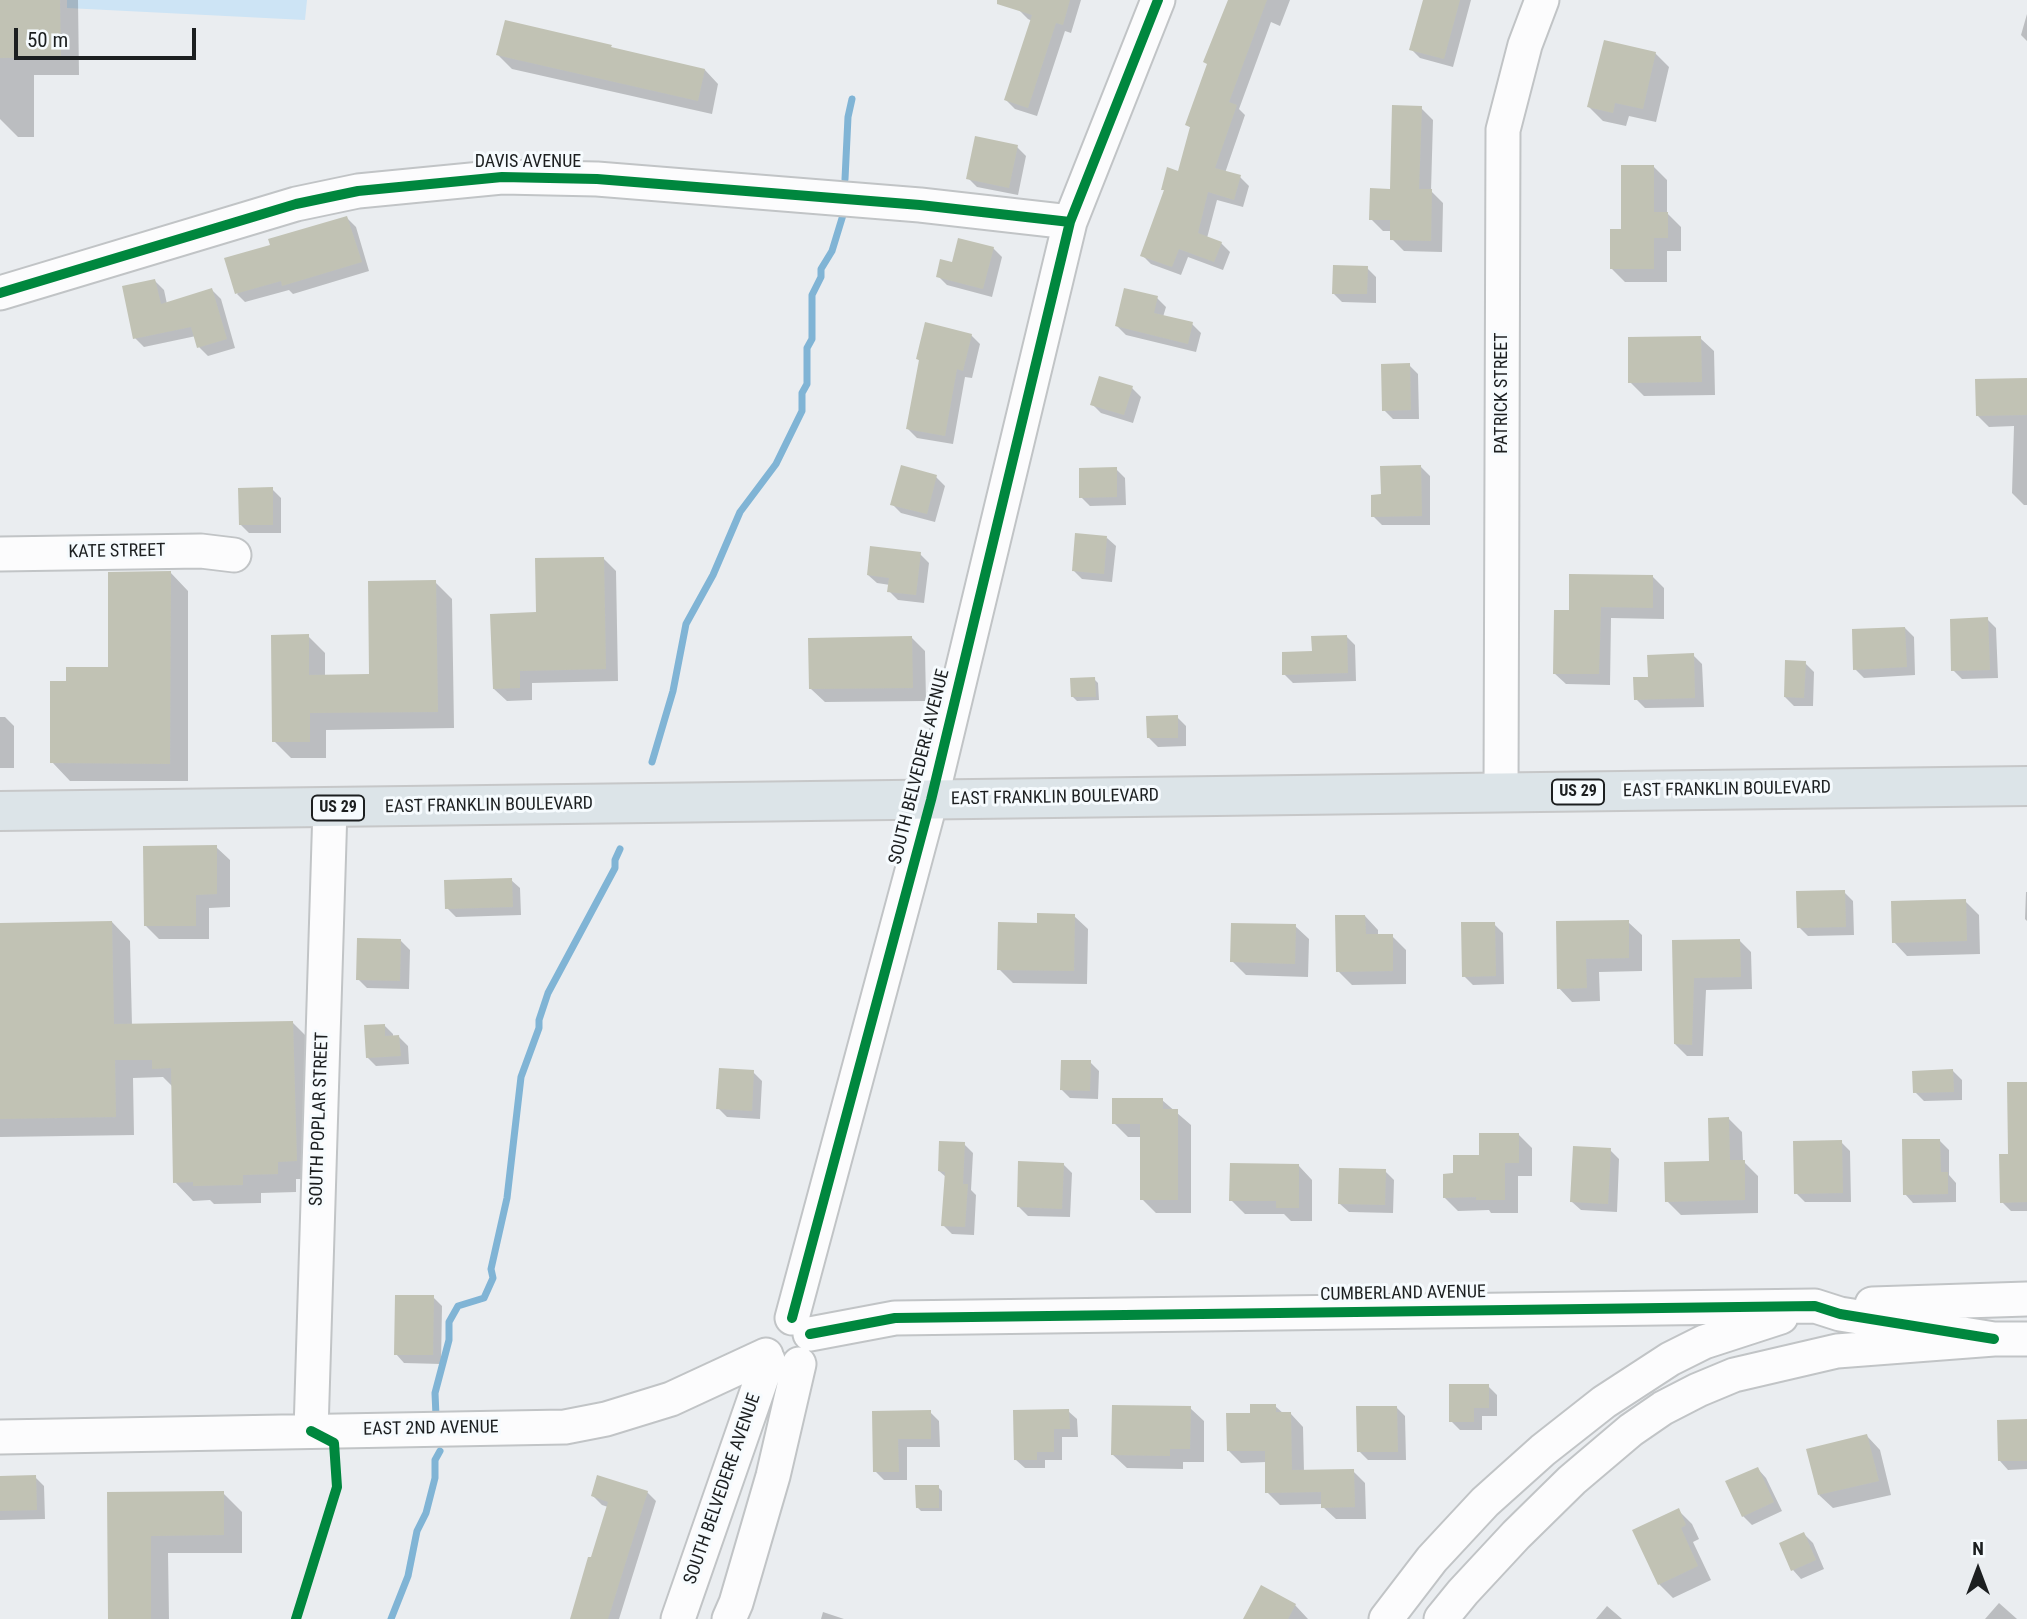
<!DOCTYPE html>
<style>
body{margin:0}
#map{position:relative;width:2027px;height:1619px;overflow:hidden;background:#eaedf0;font-family:"Roboto Condensed",sans-serif}
canvas{display:block}
.north{position:absolute;left:1943px;top:1535px;width:70px;height:70px;-webkit-text-stroke:5px #f6fbfe;paint-order:stroke;rotate:0deg;font-size:19px;font-weight:700;line-height:28px;text-align:center;color:#1c1f20}
.north::after{content:'';display:block;margin:auto;width:24px;height:32px;background:#1c1f20;clip-path:polygon(50% 0,100% 100%,50% 72%,0 100%)}
.scale{position:absolute;left:14px;top:28px;width:182px;height:32px;box-sizing:border-box;border:4px solid #1c1f20;border-top:0;padding-left:9px;font-size:21px;line-height:24px;white-space:nowrap;color:#1c1f20;-webkit-text-stroke:5px #f6fbfe;paint-order:stroke}
</style>
<div id="map">
<canvas width="2027" height="1619"></canvas>
<div class="north">N</div>
<div class="scale">50 m</div>
</div>
<script>
const c = document.querySelector('canvas').getContext('2d');
c.lineJoin = 'round';
function paint(path, color) { c.fillStyle = color; c.fill(path, 'evenodd'); }
const toPath = rows => new Path2D(rows.map(r => 'M' + r).join(''));
function stroke(path, color, width, dash) { c.strokeStyle = color; c.lineWidth = width; c.lineCap = dash ? 'butt' : 'round'; c.setLineDash(dash || []); c.stroke(path); }
function drawText(font, color, halo, rows, align = 'center') {
  c.font = font + ' "Roboto Condensed",sans-serif'; c.lineWidth = 6; c.setLineDash([]); c.textBaseline = 'middle'; c.strokeStyle = halo; c.fillStyle = color; for (const [text, x, y, turn = 0] of rows) {
    c.save(); c.translate(x, y); c.rotate((+turn || 0) * Math.PI / 180); c.textAlign = isNaN(turn) ? turn : align; if (halo) c.strokeText(text, 0, 0); c.fillText(text, 0, 0); c.restore();
  }
}
const green = toPath([
 [67,0,307,0,305,20,67,8]
]);
const shadow = toPath([
 [0,0,78,0,79,75,34,75,34,137,18,137,0,119],
 [1023,0,1081,0,1071,33,1065,31,1037,116,1015,109,1006,100,1032,21,1028,19,1019,10],
 [1230,0,1290,0,1280,26,1271,22,1239,109,1245,115,1225,173,1240,177,1249,186,1243,207,1217,200,1207,238,1221,243,1230,252,1223,270,1188,257,1181,275,1151,264,1142,255,1165,192,1163,189,1179,173,1191,128,1187,125],
 [1424,0,1471,0,1453,67,1420,58,1411,49],
 [2027,14,2027,41,2021,35],
 [611,47,614,50,705,70,718,84,712,114,512,69,498,55],
 [1655,53,1669,67,1656,122,1629,116,1626,126,1603,121,1589,107],
 [1421,108,1433,120,1431,191,1443,203,1442,252,1404,251,1392,239,1392,231,1383,231,1371,219,1392,190],
 [1017,147,1026,156,1018,195,977,187,968,178],
 [1654,167,1667,180,1667,213,1681,227,1681,251,1667,251,1667,282,1625,282,1612,269,1623,231],
 [347,218,356,227,369,271,293,294,289,290,245,302,237,294,272,246],
 [993,248,1002,257,992,297,947,285,938,276,953,264],
 [1367,268,1376,277,1376,303,1342,302,1333,293],
 [155,281,164,290,167,304,212,290,221,299,235,348,208,356,199,347,196,336,144,347,135,338],
 [1157,298,1166,307,1163,317,1192,324,1201,333,1196,352,1126,335,1117,326],
 [971,335,980,344,972,378,965,377,953,444,917,438,908,429,920,362,918,359],
 [1700,338,1714,351,1715,395,1644,396,1630,382],
 [1409,365,1418,374,1419,419,1393,419,1384,410],
 [1100,378,1132,388,1141,397,1133,423,1101,413,1092,404],
 [2027,380,2027,505,2024,505,2012,493,2014,426,1989,427,1977,415],
 [1421,467,1430,476,1430,525,1382,525,1373,516],
 [1116,469,1125,478,1126,505,1090,506,1081,497],
 [936,477,945,486,935,522,901,513,892,504],
 [272,489,281,498,281,533,249,533,240,524],
 [1107,538,1116,546,1112,582,1082,579,1073,570],
 [920,554,929,563,924,603,898,600,889,591,890,585,877,583,868,575],
 [603,558,616,571,618,681,532,683,532,700,507,701,494,689,538,614],
 [170,572,188,591,188,781,70,781,52,762,68,683,109,668],
 [1653,577,1664,588,1664,619,1611,618,1610,685,1566,684,1554,673,1571,612],
 [435,582,452,599,454,728,326,730,326,758,291,758,274,741,308,636,325,653,325,676,371,676],
 [1987,619,1996,628,1998,678,1962,679,1953,670],
 [1905,628,1914,637,1915,675,1864,678,1855,669],
 [1346,636,1355,645,1356,681,1293,683,1284,674,1314,653],
 [912,638,925,651,926,701,825,702,811,689],
 [1693,655,1702,664,1704,707,1645,708,1636,699,1649,679],
 [1805,663,1814,672,1813,706,1794,706,1785,697],
 [1094,679,1098,683,1099,700,1077,701,1073,697],
 [0,717,5,717,14,726,14,768,0,768],
 [1177,717,1186,726,1186,746,1158,747,1149,738],
 [216,847,230,860,230,907,209,908,209,939,159,939,146,926],
 [511,880,520,888,521,915,456,917,447,908],
 [1844,892,1853,901,1854,935,1808,936,1799,927],
 [2026,892,2027,892,2027,921,2025,919],
 [1965,901,1979,915,1980,954,1907,956,1894,942],
 [1074,916,1088,929,1087,984,1013,983,999,969,1038,924],
 [1365,916,1378,930,1378,936,1392,936,1406,950,1406,984,1352,985,1338,971],
 [112,922,130,941,132,1026,293,1023,311,1041,314,1179,296,1179,296,1192,261,1193,261,1203,214,1204,210,1200,193,1201,175,1182,173,1087,163,1077,133,1078,134,1135,0,1137,0,925],
 [1628,922,1642,935,1642,971,1599,972,1600,1001,1572,1002,1559,988,1557,923],
 [1494,924,1503,933,1504,984,1473,985,1464,976],
 [1295,926,1309,939,1308,977,1246,975,1232,961],
 [1739,940,1751,952,1752,989,1706,990,1703,1056,1687,1056,1675,1044,1673,942],
 [401,941,410,950,409,989,367,988,358,979],
 [384,1025,393,1034,393,1037,399,1037,408,1046,409,1064,376,1066,367,1057],
 [1090,1062,1099,1071,1098,1099,1070,1098,1061,1089],
 [1953,1071,1962,1080,1962,1100,1924,1101,1915,1092],
 [753,1072,762,1081,760,1119,727,1117,718,1108],
 [2027,1084,2027,1211,2011,1211,2002,1202,2010,1156],
 [1162,1100,1191,1125,1191,1213,1156,1213,1142,1199,1142,1137,1128,1137,1114,1123],
 [1729,1119,1742,1132,1743,1161,1758,1176,1758,1213,1681,1215,1667,1201,1711,1163],
 [1518,1134,1532,1148,1532,1176,1518,1176,1518,1213,1491,1213,1489,1210,1458,1211,1444,1197,1455,1175,1481,1157],
 [1940,1141,1949,1150,1949,1175,1956,1183,1956,1202,1913,1203,1905,1194],
 [1841,1142,1850,1151,1851,1202,1805,1202,1796,1193],
 [964,1144,973,1153,971,1190,976,1195,974,1235,952,1234,943,1225,946,1177,939,1171],
 [1610,1150,1619,1159,1617,1212,1581,1210,1572,1202],
 [1063,1164,1072,1173,1070,1217,1028,1216,1019,1207],
 [1299,1166,1312,1180,1312,1221,1291,1221,1284,1214,1245,1214,1231,1200],
 [1385,1171,1394,1180,1393,1213,1349,1212,1340,1204],
 [433,1297,442,1306,441,1364,404,1363,396,1354],
 [1488,1386,1497,1395,1497,1416,1482,1416,1482,1430,1460,1430,1451,1421],
 [1275,1406,1284,1414,1291,1414,1303,1427,1304,1472,1353,1471,1365,1483,1366,1519,1336,1519,1323,1507,1323,1504,1280,1505,1267,1492,1266,1462,1241,1463,1228,1450],
 [1396,1407,1405,1416,1406,1460,1368,1460,1359,1451],
 [1190,1408,1204,1421,1204,1462,1183,1462,1183,1469,1127,1468,1113,1455],
 [1068,1411,1077,1419,1078,1437,1062,1437,1062,1460,1045,1460,1045,1468,1025,1468,1016,1460],
 [930,1412,939,1421,940,1447,907,1447,907,1480,884,1480,875,1471,874,1413],
 [2027,1421,2027,1469,2008,1470,2000,1461],
 [1867,1436,1880,1450,1891,1495,1833,1508,1819,1495],
 [1758,1469,1766,1478,1782,1511,1752,1525,1743,1516],
 [35,1477,44,1486,45,1519,0,1520,0,1478],
 [938,1487,942,1491,942,1511,921,1511,917,1507],
 [647,1492,656,1501,619,1619,576,1619,608,1507,602,1505,593,1496],
 [223,1493,242,1512,242,1553,168,1553,169,1619,110,1619,109,1494],
 [1678,1510,1692,1524,1699,1539,1693,1542,1711,1580,1673,1598,1659,1584],
 [1804,1534,1813,1543,1824,1569,1801,1579,1793,1570],
 [1999,1603,2017,1619,1985,1619],
 [1295,1605,1308,1619,1245,1619],
 [1607,1606,1622,1619,1596,1619],
 [823,1612,844,1619,821,1619]
]);
const stream = toPath([
 [845,179,848,117,852,99],
 [652,762,673,691,686,624,713,575,740,512,776,464,802,411,802,393,807,384,807,348,812,339,812,295,821,277,821,269,832,251,843,215],
 [436,1416,435,1393,449,1340,449,1322,458,1306,484,1298,493,1278,491,1269,507,1198,521,1077,539,1028,539,1020,548,993,615,868,615,860,620,849],
 [391,1619,408,1576,417,1531,426,1513,435,1478,435,1460,440,1451]
]);
const building = toPath([
 [0,0,60,0,61,57,0,58],
 [997,0,1070,0,1063,25,1056,23,1028,108,1004,100,1032,15,997,4],
 [1228,0,1267,0,1229,102,1237,105,1215,168,1241,175,1234,200,1208,192,1198,233,1222,242,1214,262,1179,249,1172,267,1140,256,1164,190,1161,190,1167,167,1178,171,1190,127,1185,125,1207,64,1203,62],
 [1423,0,1460,0,1444,59,1409,50],
 [505,20,612,45,611,47,705,69,698,101,496,55],
 [1604,40,1656,52,1643,109,1615,103,1613,113,1587,107],
 [1392,105,1422,106,1419,189,1432,189,1431,241,1390,240,1390,220,1369,220,1370,188,1390,189],
 [975,136,1018,145,1009,188,966,179],
 [1621,165,1654,165,1654,212,1668,212,1668,238,1654,238,1654,269,1610,269,1610,229,1621,229],
 [347,216,362,262,282,286,281,281,235,294,224,258,270,245,268,239],
 [958,238,994,247,983,289,936,277,940,259,952,262],
 [1333,265,1368,266,1367,294,1332,294],
 [155,279,161,304,212,288,227,339,197,348,191,327,133,339,122,286],
 [1124,288,1158,296,1154,313,1193,322,1188,344,1115,326],
 [925,322,972,334,963,371,957,369,945,436,906,429,919,360,916,359],
 [1701,336,1702,382,1628,383,1628,337],
 [1410,363,1411,410,1382,411,1381,364],
 [1099,376,1133,386,1124,415,1090,405],
 [2027,378,2027,415,1976,416,1975,379],
 [901,465,937,475,927,514,890,505],
 [1421,465,1422,516,1371,517,1371,495,1381,494,1380,466],
 [1117,467,1117,497,1079,498,1079,468],
 [273,487,273,525,239,525,238,488],
 [1075,533,1107,536,1104,574,1072,571],
 [870,546,921,552,916,595,887,592,889,578,867,575],
 [604,557,606,669,520,671,520,688,493,689,490,614,536,612,535,558],
 [171,571,170,764,50,763,50,681,66,681,66,667,108,667,108,572],
 [1569,574,1653,575,1653,608,1601,607,1599,674,1553,674,1554,610,1569,610],
 [436,580,438,712,310,713,310,742,272,742,271,635,309,634,309,675,369,674,368,581],
 [1988,617,1990,670,1951,671,1950,619],
 [1905,627,1907,667,1853,670,1852,629],
 [1347,635,1348,673,1282,675,1282,652,1312,651,1311,636],
 [912,636,913,688,809,689,808,638],
 [1694,653,1695,698,1634,700,1633,677,1648,677,1647,655],
 [1785,660,1806,661,1804,698,1784,697],
 [1095,677,1096,697,1071,697,1070,678],
 [1178,715,1178,738,1147,738,1146,716],
 [217,845,217,894,196,895,196,926,144,926,143,846],
 [512,878,513,907,445,909,444,880],
 [1845,890,1846,927,1797,928,1796,891],
 [1966,899,1967,941,1892,943,1891,901],
 [1037,913,1075,914,1074,971,997,970,998,922,1037,923],
 [1335,915,1365,915,1366,934,1393,934,1393,971,1336,972],
 [1629,920,1629,958,1586,959,1587,988,1557,989,1556,921],
 [112,921,114,1024,293,1021,297,1161,278,1162,278,1174,243,1175,243,1185,193,1186,193,1182,173,1183,171,1068,152,1069,152,1060,115,1060,116,1117,0,1119,0,923],
 [1461,922,1495,922,1496,976,1462,977],
 [1231,923,1296,924,1295,964,1230,962],
 [357,938,401,939,400,981,356,980],
 [1740,939,1741,977,1694,978,1692,1045,1674,1044,1672,940],
 [385,1024,385,1036,399,1035,401,1056,366,1058,364,1025],
 [1061,1060,1091,1060,1090,1091,1060,1090],
 [719,1068,754,1070,752,1111,716,1109],
 [1953,1069,1954,1092,1913,1093,1912,1071],
 [2007,1082,2027,1082,2027,1202,2000,1203,1999,1154,2008,1154],
 [1112,1098,1163,1098,1163,1109,1178,1109,1178,1200,1140,1200,1140,1124,1112,1124],
 [1729,1117,1730,1160,1745,1160,1745,1200,1665,1202,1664,1162,1709,1161,1708,1118],
 [1479,1133,1519,1133,1519,1163,1505,1163,1505,1200,1476,1200,1476,1197,1443,1198,1443,1174,1453,1173,1453,1155,1479,1155],
 [1902,1139,1940,1139,1941,1172,1948,1172,1948,1194,1903,1195],
 [1842,1140,1843,1193,1794,1194,1793,1141],
 [939,1141,965,1142,963,1184,968,1184,965,1227,941,1226,945,1172,938,1171],
 [1573,1146,1611,1148,1608,1204,1570,1202],
 [1018,1161,1064,1163,1062,1209,1017,1207],
 [1230,1163,1299,1164,1299,1208,1276,1208,1276,1201,1229,1201],
 [1339,1168,1386,1169,1385,1205,1338,1204],
 [395,1295,434,1295,433,1355,394,1355],
 [1449,1384,1489,1384,1489,1408,1474,1408,1474,1422,1449,1422],
 [1250,1404,1276,1404,1276,1412,1291,1412,1292,1470,1354,1469,1355,1507,1321,1508,1321,1492,1265,1493,1265,1451,1227,1451,1226,1413,1250,1413],
 [1112,1405,1191,1406,1190,1449,1170,1449,1170,1456,1111,1455],
 [1356,1406,1397,1406,1398,1452,1357,1452],
 [1069,1409,1070,1429,1054,1429,1054,1452,1037,1452,1037,1460,1014,1460,1013,1410],
 [931,1410,931,1439,898,1439,899,1472,873,1472,872,1411],
 [2027,1419,2027,1461,1998,1461,1997,1420],
 [1867,1434,1879,1481,1818,1495,1806,1449],
 [1758,1467,1774,1502,1742,1517,1725,1481],
 [36,1475,37,1510,0,1511,0,1476],
 [597,1475,648,1491,608,1619,570,1619,588,1557,591,1557,608,1502,591,1496],
 [915,1485,939,1485,939,1508,916,1508],
 [224,1491,224,1535,151,1536,151,1619,108,1619,107,1492],
 [1679,1508,1686,1525,1681,1528,1698,1566,1658,1585,1632,1530],
 [1804,1532,1816,1560,1791,1571,1779,1543],
 [1261,1585,1296,1604,1288,1619,1243,1619]
]);
const minor = toPath([
 [0,293,296,204,358,191,502,177,597,179,920,205,1070,222],
 [0,554,201,551,234,555],
 [1501,793,1503,130,1525,45,1542,0],
 [1872,1304,2027,1299],
 [792,1318,931,800,1070,222,1158,0],
 [810,1334,895,1318,1815,1306,1840,1314,1994,1339],
 [311,1431,330,808],
 [0,1437,565,1427,606,1419,671,1399,766,1355],
 [678,1619,768,1360],
 [729,1619,736,1603,773,1476,799,1364],
 [1386,1619,1432,1559,1485,1502,1543,1450,1604,1402,1670,1359,1704,1342,1781,1317],
 [1441,1619,1463,1592,1516,1535,1572,1480,1631,1430,1663,1408,1698,1390,1734,1375,1837,1351,1994,1339,2027,1339]
]);
const major = toPath([
 [0,811,2027,786]
]);
const cycleway = toPath([
 [0,293,296,204,358,191,502,177,597,179,920,205,1070,222],
 [792,1318,931,800,1070,222,1158,0],
 [810,1334,895,1318,1815,1306,1840,1314,1994,1339],
 [296,1619,337,1487,334,1443,311,1431]
]);
const shields = [
 [1578,792,52],
 [338,808,52]
];
const shieldNames = [
 ["US 29",1578,792],
 ["US 29",338,808]
];
const streetNames = [
 ["DAVIS AVENUE",528,162],
 ["PATRICK STREET",1502,393,-90],
 ["KATE STREET",117,552,-1],
 ["SOUTH BELVEDERE AVENUE",920,767,-76],
 ["EAST FRANKLIN BOULEVARD",1727,790,-1],
 ["EAST FRANKLIN BOULEVARD",1055,798,-1],
 ["EAST FRANKLIN BOULEVARD",489,806,-1],
 ["SOUTH POPLAR STREET",320,1119,-88],
 ["CUMBERLAND AVENUE",1403,1294,-1],
 ["EAST 2ND AVENUE",431,1429,-1],
 ["SOUTH BELVEDERE AVENUE",723,1489,-71]
];
paint(green, '#cde4f5');
paint(shadow, '#0003');
stroke(stream, '#80b4d5', 7);
paint(building, '#c1c2b4');
stroke(minor, '#c1c4c6', 37);
stroke(major, '#c6c7c8', 42);
stroke(minor, '#fcfcfd', 33);
stroke(major, '#dce4e8', 38);
stroke(cycleway, '#00873e', 10);
for (const [x, y, w] of shields) { const box = new Path2D(); box.roundRect(x - w / 2, y - 12.5, w, 25, 5); c.fillStyle = '#f6fbfe'; c.fill(box); stroke(box, '#1c1f20', 2); }
drawText('bold 16px', '#1c1f20', null, shieldNames);
drawText('18px', '#1c1f20', '#f6fbfe', streetNames);
</script>
